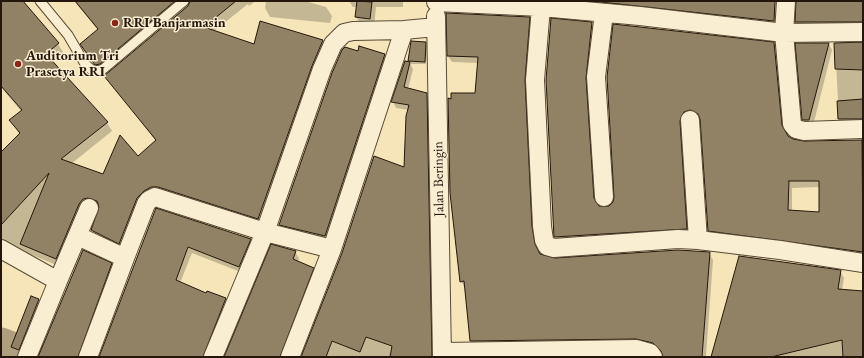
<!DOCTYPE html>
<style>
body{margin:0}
#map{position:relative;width:864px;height:358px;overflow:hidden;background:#f6e5b9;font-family:"EB Garamond",serif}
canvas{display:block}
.frame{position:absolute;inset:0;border:2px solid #24160b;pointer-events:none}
</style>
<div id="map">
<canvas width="864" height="358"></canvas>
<div class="frame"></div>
</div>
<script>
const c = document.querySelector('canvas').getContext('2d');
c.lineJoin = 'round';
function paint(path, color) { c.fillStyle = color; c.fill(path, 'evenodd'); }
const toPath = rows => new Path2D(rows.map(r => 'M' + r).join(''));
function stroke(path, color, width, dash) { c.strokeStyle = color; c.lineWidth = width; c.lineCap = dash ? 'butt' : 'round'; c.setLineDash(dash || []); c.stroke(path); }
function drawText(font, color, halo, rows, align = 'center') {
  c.font = font + ' "EB Garamond",serif'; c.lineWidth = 3; c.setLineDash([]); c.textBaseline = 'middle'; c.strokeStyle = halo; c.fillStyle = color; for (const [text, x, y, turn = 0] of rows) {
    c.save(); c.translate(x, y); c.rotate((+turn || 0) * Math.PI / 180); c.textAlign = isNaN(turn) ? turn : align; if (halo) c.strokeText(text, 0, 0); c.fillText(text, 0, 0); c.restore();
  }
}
const shadow = toPath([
 [1,1,22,1,58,44,63,52,52,62,107,123,112,131,71,164,104,176,138,157,156,141,105,76,189,4,185,5,101,73,86,52,98,30,74,1,256,1,249,6,248,4,214,31,254,46,322,41,327,50,263,227,156,196,124,252,97,239,92,230,100,209,93,206,61,267,11,246,1,248,1,153,20,135,10,120,21,111,1,87],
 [266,1,305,1,326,7,332,16,330,23,270,17,265,8],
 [349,1,403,1,403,7,376,7,374,27,361,25,356,17,357,7,353,7],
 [506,1,782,1,778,28],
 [796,1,863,1,863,28,800,29,796,22],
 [529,18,533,25,535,234,540,255,555,259,709,253,713,260,706,356,712,357,840,271,844,278,842,290,863,292,863,357,664,357,663,353,658,349,475,347,471,341,465,288,461,281,452,100,476,94,478,63,452,62,448,56],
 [592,23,595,30,589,85,597,205,604,209,611,206,616,196,608,77,774,43,778,50,785,132,788,137,804,142,863,141,863,258,713,237,709,230,701,119,699,117,687,118,690,235,560,244,556,237,553,225],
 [820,187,820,213,792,212,792,188],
 [863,42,863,126,843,126,839,119,835,44],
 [425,43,427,46,426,64,411,64,409,60],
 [829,44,832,50,813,126,807,126,803,119],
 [359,52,384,55,388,62,329,243,284,231,280,225],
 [406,62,410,63,413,69,408,89,426,94,430,100,435,357,302,357,405,168,409,110,396,108,393,102],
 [156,210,250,239,254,246,243,273,192,253,180,283,207,295,225,299,229,306,208,357,100,357],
 [295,252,299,258,298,262,313,268,317,275,285,357,225,357],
 [111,264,115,271,83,357,39,357],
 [31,297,39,300,42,307,23,357,1,357,1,352,9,354]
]);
const river = toPath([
 [1,345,32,357]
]);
const building = toPath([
 [1,1,23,1,59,43,46,54,108,122,61,159,103,174,120,135,138,156,156,140,104,76,188,6,190,1,236,1,204,27,254,44,260,21,323,40,312,66,258,219,158,187,151,187,144,191,137,198,119,244,91,230,99,207,97,201,88,198,83,199,79,204,56,259,20,244,49,173,1,225,1,152,20,133,9,120,22,110,1,86,1,1],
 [75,1,175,1,100,64,95,65,80,44,98,29,75,1],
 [357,1,372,2,370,19,355,17,357,1],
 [591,1,775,1,774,21,591,1],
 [796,1,863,1,863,22,795,22,796,1],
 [446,13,530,17,525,80,532,226,535,244,540,254,555,258,678,250,710,252,702,357,663,357,661,351,653,343,636,339,470,341,464,281,460,282,450,193,448,98,451,99,451,93,475,93,478,57,447,56,446,13],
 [551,18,592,22,586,78,594,198,599,206,609,206,613,202,614,197,607,77,613,24,774,42,782,125,788,136,793,139,804,141,862,140,863,252,708,231,700,119,698,114,690,110,684,112,680,121,687,229,554,237,546,80,551,18],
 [789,181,819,181,819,212,788,210,789,181],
 [411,41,426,42,425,62,408,61,411,41],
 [863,42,863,70,835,69,834,43,863,42],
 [795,43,829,43,809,120,802,120,795,43],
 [359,46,385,54,325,236,279,225,332,73,342,50,345,47,358,51,359,46],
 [405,61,410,62,404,87,427,93,432,357,390,357,392,346,366,337,360,352,332,341,326,357,301,357,342,253,374,156,404,167,406,116,409,105,391,102,405,61],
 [863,99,863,119,838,119,837,101,863,99],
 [156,208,251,239,239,267,188,247,176,280,206,293,207,291,226,298,203,357,99,357,156,208],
 [271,244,296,251,293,259,314,268,280,357,224,357,271,244],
 [83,250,112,263,78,357,38,357,83,250],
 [739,256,841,270,838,289,863,291,863,357,843,357,842,340,771,357,711,357,739,256],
 [31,296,39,299,19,350,11,347,31,296]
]);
const service = toPath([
 [40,1,68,35,85,64,93,71,102,70,184,1]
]);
const minor = toPath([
 [786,1,784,33,792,124,796,129,804,131,863,129],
 [436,2,541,7,640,16,784,33,863,32],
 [541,7,535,80,542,226,544,240,547,246,554,248,678,239,698,240,780,250,863,263],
 [436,16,442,357],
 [690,120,698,240],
 [604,197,596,77,604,13],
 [78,236,125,258,88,357],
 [1,249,58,281,27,357],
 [125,258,146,204,149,200,155,197,265,232,332,249],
 [58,281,89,208],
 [442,352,636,349,650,353,653,357],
 [213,357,265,232,322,69,333,44,344,33,353,31,404,30],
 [290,357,332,249,404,30,436,27]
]);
const markers = [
 [115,23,4,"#8f2418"],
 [18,64,4,"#8f2418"]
];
const poiNames = [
 ["RRI Banjarmasin",123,23],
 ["Auditorium Tri",26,56],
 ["Prasetya RRI",26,72]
];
const streetNames = [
 ["Jalan Beringin",439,179,-91]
];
paint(shadow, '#0003');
stroke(river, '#af9f7e', 35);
paint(building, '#918265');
stroke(building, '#24160b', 1);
stroke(service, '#584a36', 11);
stroke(minor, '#584a36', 20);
stroke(service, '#f9eed2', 9);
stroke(minor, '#f9eed2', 18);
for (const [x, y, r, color] of markers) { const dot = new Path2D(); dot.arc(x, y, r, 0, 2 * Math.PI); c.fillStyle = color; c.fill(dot); stroke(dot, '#f9eed2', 1.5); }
drawText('bold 14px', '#24160b', '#f9eed2', poiNames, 'left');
drawText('14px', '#24160b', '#f9eed2', streetNames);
</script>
